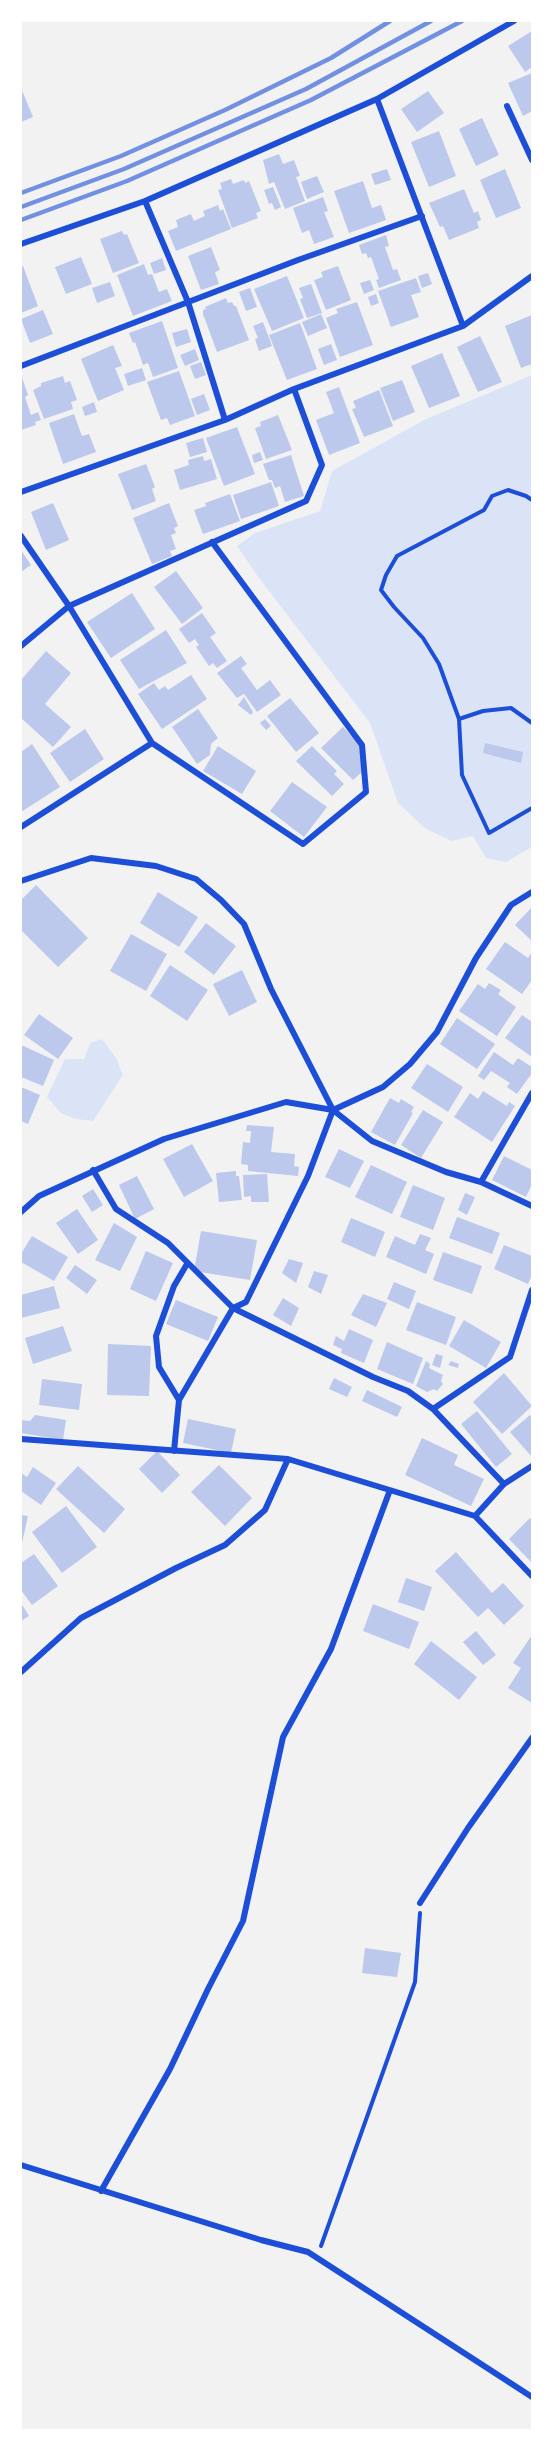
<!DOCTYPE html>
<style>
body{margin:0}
#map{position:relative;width:553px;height:2451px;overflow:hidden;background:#f2f2f2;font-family:"Space Grotesk",sans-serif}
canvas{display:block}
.frame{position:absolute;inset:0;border:22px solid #fff;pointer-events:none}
</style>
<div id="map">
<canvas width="553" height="2451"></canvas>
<div class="frame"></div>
</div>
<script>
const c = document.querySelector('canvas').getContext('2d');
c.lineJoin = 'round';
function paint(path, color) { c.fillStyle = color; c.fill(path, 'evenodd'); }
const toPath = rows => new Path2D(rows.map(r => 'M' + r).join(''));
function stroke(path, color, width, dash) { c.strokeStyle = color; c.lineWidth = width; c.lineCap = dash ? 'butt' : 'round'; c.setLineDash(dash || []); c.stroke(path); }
const green = toPath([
 [532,375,532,847,506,862,486,858,473,836,452,841,426,829,398,803,370,723,259,578,237,546,255,533,320,511,332,471,426,419],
 [102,1039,116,1058,123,1075,93,1121,76,1119,61,1113,47,1097,65,1059,84,1059,90,1043]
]);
const building = toPath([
 [532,31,532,67,525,72,508,46],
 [532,73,532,111,523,116,508,83],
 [21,88,33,117,21,122],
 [428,91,444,113,417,132,401,109],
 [482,118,499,155,476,166,459,129],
 [439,131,456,176,429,187,411,142],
 [279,154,283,164,294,160,300,176,296,177,305,201,285,209,274,182,269,184,263,160],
 [387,169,391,180,375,185,371,174],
 [505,169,521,208,496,218,480,180],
 [317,176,324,192,307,199,301,182],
 [231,179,233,184,244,180,245,183,249,181,261,211,256,213,258,218,232,228,218,190,222,189,220,183],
 [363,181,372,208,381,205,386,220,349,233,334,191],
 [273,187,281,207,275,210,272,203,269,204,264,190],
 [464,189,474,213,478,211,481,220,477,222,479,228,449,240,443,226,440,227,429,203],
 [323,197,328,211,324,212,334,237,314,244,309,230,302,233,293,208],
 [218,205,220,211,223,209,231,229,176,251,168,231,178,227,176,220,191,214,194,221,205,216,203,211],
 [122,231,124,235,127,234,139,263,113,273,100,239],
 [386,235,389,246,385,247,393,270,397,269,401,280,379,288,376,280,379,279,371,257,368,258,366,253,362,254,359,245],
 [211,247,220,270,215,272,219,284,201,290,188,256],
 [81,257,92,284,66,294,55,267],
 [162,258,166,270,154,274,150,263],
 [144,264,148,275,152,274,159,292,167,289,172,301,133,316,117,275],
 [23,266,38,306,21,313,21,267],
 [338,266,351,300,326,310,314,280,323,277,321,272],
 [428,273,432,284,422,288,418,276],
 [287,276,304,318,272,331,254,289],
 [416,278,421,292,411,295,419,317,391,327,378,291],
 [370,280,374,290,364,294,360,283],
 [110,282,115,296,97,303,92,288],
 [311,284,322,313,307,318,300,299,303,298,299,288],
 [250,288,257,307,246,311,239,292],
 [376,294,379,303,371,306,368,297],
 [226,298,228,303,232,302,234,306,236,306,249,340,217,352,203,314,203,310,206,309,205,307],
 [357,302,373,345,340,357,326,318,338,313,336,309],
 [43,310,53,334,30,343,21,319],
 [321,314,327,328,308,336,302,322],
 [532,315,532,364,521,368,505,326],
 [162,321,178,368,153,377,148,363,143,365,135,342,133,343,129,333],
 [263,322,272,346,259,351,255,339,258,338,253,326],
 [300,323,317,369,287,380,269,335],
 [187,329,191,342,176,347,172,333],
 [480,336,502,382,478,392,457,347],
 [331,344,337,360,324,365,318,349],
 [113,345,122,366,115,368,124,390,98,401,81,359],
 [195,349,199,360,185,366,180,355],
 [442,353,460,396,429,408,411,366],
 [201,362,206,375,195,379,190,366],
 [142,368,146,380,128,386,124,374],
 [179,371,195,416,170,425,167,418,161,420,147,382],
 [21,375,28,395,25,397,31,415,38,412,41,420,35,422,36,425,21,430],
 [63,376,65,383,70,381,77,400,71,402,73,409,44,419,33,390,41,386,41,383],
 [402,380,415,412,393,421,380,388],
 [339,387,360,443,329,455,316,420,334,413,326,392],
 [379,390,393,426,364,437,352,409,356,408,353,401],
 [204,394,210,410,197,415,191,399],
 [94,402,97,412,85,416,82,407],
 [74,414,82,436,89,434,96,452,63,464,49,423],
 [278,415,292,450,266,459,255,428,261,426,260,422],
 [237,427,255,474,224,486,206,438],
 [203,438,207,452,190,457,186,443],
 [260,452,263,460,254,463,252,455],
 [291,455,304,496,285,502,280,486,275,488,272,480,269,480,263,464],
 [203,456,204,461,211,459,217,479,180,490,174,470,189,465,188,460],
 [146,464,155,487,152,489,156,501,132,510,118,474],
 [271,482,279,506,241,519,233,495],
 [230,494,240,521,203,534,194,510,206,506,205,503],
 [53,503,69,540,46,550,31,512],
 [169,503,178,526,174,528,176,533,171,535,176,549,170,551,172,556,152,564,133,518],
 [21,550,31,565,21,572],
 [176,571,203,608,182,624,154,587],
 [132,593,155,629,111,658,87,622],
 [202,613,216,633,210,637,227,661,217,668,213,663,209,666,196,647,199,645,195,639,189,643,179,629],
 [166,630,187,663,139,689,120,660],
 [46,651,71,673,45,704,71,727,53,747,21,718,21,680],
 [241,656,247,664,241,668,257,690,270,680,281,695,257,712,244,694,237,698,217,673],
 [191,675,207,699,162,729,138,694,154,683,159,690,165,686,168,690],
 [244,697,253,712,251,715,238,705],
 [290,698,319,733,296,752,267,716],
 [198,709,218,738,211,744,210,755,197,764,172,727],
 [265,719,271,726,266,730,260,723],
 [343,727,359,743,362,772,353,780,321,748],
 [85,729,104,759,70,782,50,753],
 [485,743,523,752,521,763,483,753],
 [32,744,60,787,21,812,21,752],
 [218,746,256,771,242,794,203,771],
 [312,746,337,771,334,774,344,784,332,796,296,761],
 [292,782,327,807,304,837,270,811],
 [36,885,88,938,58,967,21,930,21,900],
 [158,892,198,917,179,947,140,923],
 [532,907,532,941,515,925],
 [206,923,236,946,214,975,184,952],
 [131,934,167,954,146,991,110,971],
 [505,942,528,958,532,952,532,980,522,994,486,969],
 [170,965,208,990,187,1021,150,996],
 [242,970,257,1002,229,1016,213,984],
 [489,983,501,990,498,994,516,1007,497,1036,459,1011,478,984,485,989],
 [39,1014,73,1038,58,1059,24,1035],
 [522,1015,532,1022,532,1057,505,1038],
 [457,1018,495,1044,477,1069,440,1044],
 [21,1045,54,1060,43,1086,21,1077],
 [494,1052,513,1065,518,1058,532,1067,532,1073,517,1094,507,1087,510,1083,491,1071,484,1080,478,1076],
 [427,1064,463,1087,448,1112,411,1088],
 [21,1087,40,1095,28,1124,21,1121],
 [483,1091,507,1106,509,1102,515,1106,492,1142,454,1117,470,1093,478,1099],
 [390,1098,399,1103,401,1099,414,1107,411,1112,413,1113,395,1145,371,1132],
 [423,1110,443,1122,421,1158,401,1145],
 [247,1125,274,1127,271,1152,295,1154,294,1166,299,1167,298,1176,248,1171,248,1165,241,1164,243,1142,250,1143,251,1131,246,1131],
 [192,1144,213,1181,184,1197,163,1159],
 [339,1149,364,1161,350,1188,325,1177],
 [504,1156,532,1170,532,1184,526,1197,492,1180],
 [371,1165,407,1182,392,1214,355,1197],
 [236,1171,236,1176,239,1176,242,1200,219,1202,216,1173],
 [267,1174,269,1202,251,1202,251,1196,244,1197,243,1175],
 [137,1176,154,1209,135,1219,119,1185],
 [413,1185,445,1198,433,1230,400,1217],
 [93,1189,103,1205,92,1212,82,1196],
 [465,1193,475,1197,467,1215,458,1210],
 [77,1209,98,1240,78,1254,56,1223],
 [457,1217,500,1233,492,1254,449,1238],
 [351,1218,385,1232,375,1257,341,1242],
 [114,1223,137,1237,120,1271,95,1260],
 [201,1231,257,1240,250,1280,194,1271],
 [420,1234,431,1238,425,1250,434,1254,426,1274,386,1257,395,1236,415,1245],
 [32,1236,68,1257,54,1281,21,1262,21,1254],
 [504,1245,532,1256,532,1275,528,1284,494,1269],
 [146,1251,173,1263,156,1301,130,1289],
 [443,1252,482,1266,472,1294,433,1280],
 [289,1259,303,1263,296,1283,282,1273],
 [75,1265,97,1280,87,1294,66,1278],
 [314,1271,328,1275,321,1294,308,1287],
 [394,1282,416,1291,409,1309,387,1299],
 [54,1286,60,1308,21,1318,21,1295],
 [363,1294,387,1303,376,1327,351,1315],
 [283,1298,299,1308,291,1326,273,1315],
 [176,1300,218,1317,208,1341,166,1324],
 [417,1302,456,1317,446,1345,406,1330],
 [464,1320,501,1342,486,1368,449,1346],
 [63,1326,72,1351,33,1364,25,1338],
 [349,1329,373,1340,364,1363,341,1353,342,1349,333,1345,336,1336,344,1341],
 [387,1342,423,1358,413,1384,377,1369],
 [108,1344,151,1346,149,1396,107,1395],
 [436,1354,443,1356,440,1368,432,1365],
 [426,1361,430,1364,429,1368,443,1375,441,1381,443,1384,437,1391,434,1389,427,1392,416,1386],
 [451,1361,459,1364,458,1368,448,1365],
 [504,1373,532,1406,502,1434,473,1402],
 [334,1378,352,1387,347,1397,329,1389],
 [42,1379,82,1384,79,1410,39,1405],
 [367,1390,402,1407,397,1417,362,1401],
 [477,1411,512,1454,496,1467,461,1424],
 [35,1415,66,1420,63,1440,21,1433,21,1420,30,1421],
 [530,1415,532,1418,532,1457,510,1432],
 [188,1419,236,1429,231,1453,183,1443],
 [422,1438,458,1455,454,1465,484,1479,471,1506,405,1475],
 [157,1451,180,1475,162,1493,139,1469],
 [219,1465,252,1498,225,1526,191,1492],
 [78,1466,125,1509,104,1533,56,1489],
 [33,1467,56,1483,41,1505,21,1491,21,1473,27,1477],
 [66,1506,97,1547,62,1573,32,1532],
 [21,1515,28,1516,22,1543,21,1543],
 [530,1518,532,1520,532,1563,509,1539],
 [456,1552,492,1593,503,1583,524,1606,504,1625,488,1608,478,1617,435,1571],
 [34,1554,58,1586,32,1605,21,1590,21,1563],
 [406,1578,432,1587,424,1611,398,1602],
 [21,1603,29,1616,21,1621],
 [373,1604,419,1622,409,1649,363,1631],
 [476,1631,496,1655,483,1665,463,1642],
 [532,1635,532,1703,508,1688,521,1668,513,1663],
 [431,1641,477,1677,459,1700,414,1664],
 [365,1948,401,1953,397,1977,362,1973]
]);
const path = toPath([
 [532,500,526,496,508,490,492,496,484,510,397,556,386,575,381,590,394,607,423,638,439,664,459,719,462,775,489,833,532,808],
 [459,719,483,711,511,708,532,723],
 [321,2246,415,1982,420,1913]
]);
const minor = toPath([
 [377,99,463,326],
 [507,106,532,160],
 [145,201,188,302,225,420],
 [21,244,145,201,377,99,514,21],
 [21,366,298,260,422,216],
 [21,492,225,420,294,389,463,326,532,276],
 [21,536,69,606,152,743,303,844,366,792,362,745,212,542],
 [21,646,69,606,306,501,322,465,294,389],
 [21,827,152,743],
 [21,881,91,858,156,866,196,879,221,900,244,924,271,989,333,1110,372,1141,446,1172,481,1182,532,1206],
 [93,1170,116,1209,168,1243,233,1308,373,1377,408,1391,433,1409,504,1484],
 [481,1182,532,1093],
 [21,1212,39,1196,164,1139,286,1102,333,1110,383,1087,410,1064,437,1032,476,958,511,905,532,892],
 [179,1400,159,1367,156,1336,174,1286,187,1264],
 [433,1409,510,1357,532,1290],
 [21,1439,288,1459,475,1516,532,1576],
 [174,1451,179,1400,233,1308,246,1302,308,1176,333,1110],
 [475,1516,504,1484,532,1466],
 [21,1672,81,1618,176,1568,225,1545,265,1510,288,1459],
 [420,1903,468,1828,532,1738],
 [21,2165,261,2240,308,2252,532,2397],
 [101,2191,170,2069,208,1989,243,1921,283,1737,331,1649,390,1490]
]);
const rail = toPath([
 [21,193,121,156,225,110,331,58,390,21],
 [21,207,124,169,306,89,431,21],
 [21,220,127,181,311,100,462,21]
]);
paint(green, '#dbe4f7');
paint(building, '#bdc9ec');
stroke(path, '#1d4ed8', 4);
stroke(minor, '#1d4ed8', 6);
stroke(rail, '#7290e2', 4.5);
</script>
